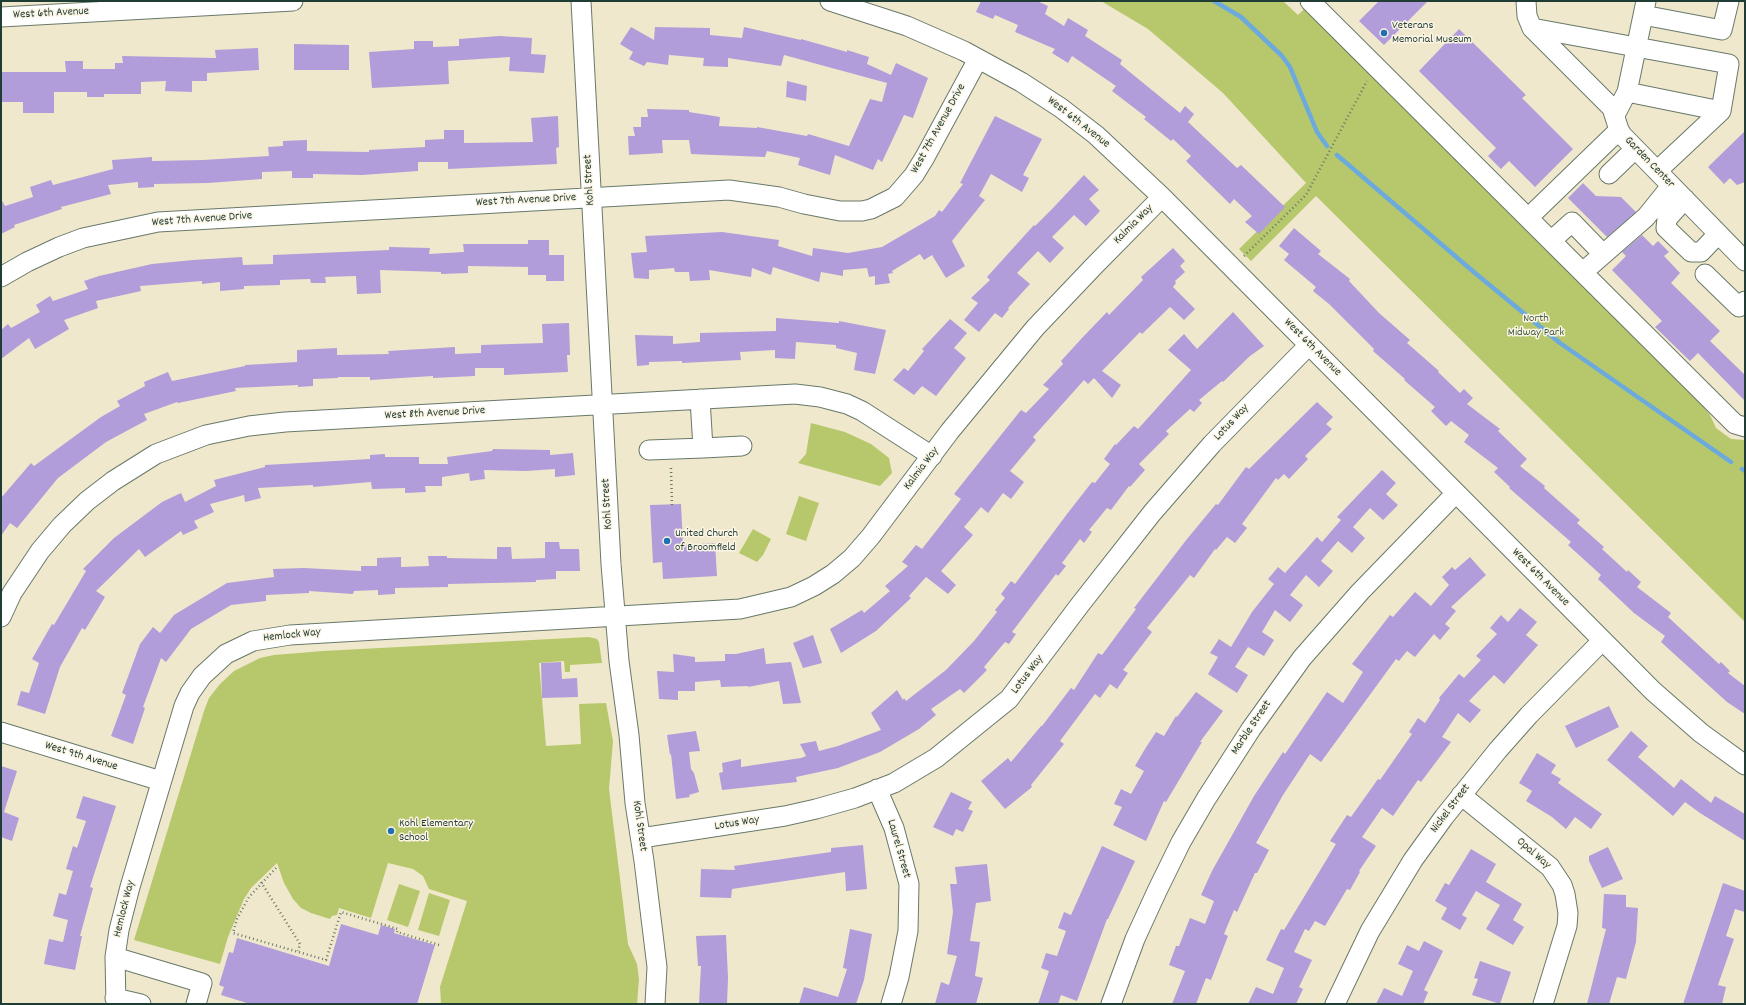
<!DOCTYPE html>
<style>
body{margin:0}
#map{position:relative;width:1746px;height:1005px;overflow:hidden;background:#f0e8cc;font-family:Dekko,sans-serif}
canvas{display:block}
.frame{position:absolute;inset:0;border:2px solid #1f3d34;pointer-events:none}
</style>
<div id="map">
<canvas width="1746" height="1005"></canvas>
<div class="frame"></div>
</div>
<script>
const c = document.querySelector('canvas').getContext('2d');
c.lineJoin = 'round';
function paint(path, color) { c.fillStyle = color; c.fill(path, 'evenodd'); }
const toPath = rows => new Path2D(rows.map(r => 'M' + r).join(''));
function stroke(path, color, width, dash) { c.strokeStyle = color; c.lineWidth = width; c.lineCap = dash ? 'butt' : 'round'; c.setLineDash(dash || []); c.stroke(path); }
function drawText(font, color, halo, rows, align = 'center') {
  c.font = font + ' Dekko,sans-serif'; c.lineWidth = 3; c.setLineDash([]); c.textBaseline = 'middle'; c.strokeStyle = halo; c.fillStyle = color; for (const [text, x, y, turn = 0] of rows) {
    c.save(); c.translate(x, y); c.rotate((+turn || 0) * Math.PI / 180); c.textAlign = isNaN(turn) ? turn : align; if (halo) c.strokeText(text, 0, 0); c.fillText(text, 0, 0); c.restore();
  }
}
const green = toPath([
 [1101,1,1283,1,1298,15,1306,7,1694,395,1710,415,1716,428,1731,439,1745,440,1745,622,1316,196,1251,261,1239,249,1306,183,1223,93,1148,29],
 [811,423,845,432,871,444,889,458,892,473,880,486,798,463,806,454],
 [799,496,819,503,806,541,786,534],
 [753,529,771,539,763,555,757,562,739,553],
 [589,637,597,639,599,642,602,663,570,665,570,672,565,672,564,661,539,663,546,746,581,744,579,704,606,703,613,741,609,789,628,944,637,964,639,979,637,1004,441,1004,440,987,467,901,429,889,423,876,413,869,388,863,371,918,339,908,337,915,332,916,330,919,311,913,301,908,293,899,284,883,277,863,251,888,244,899,228,937,220,964,134,940,204,711,209,698,220,684,234,671,260,658,274,655,323,651],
 [399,884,420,891,408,927,387,920],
 [429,893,450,900,439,936,418,930]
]);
const stream = toPath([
 [1214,1,1241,17,1282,56,1290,67,1317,132,1327,146],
 [1337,155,1475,273,1560,343,1731,462],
 [1742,469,1745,471]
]);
const building = toPath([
 [981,1,1037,1,1048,6,1045,14,1064,26,1068,18,1088,30,1085,36,1122,60,1120,64,1180,113,1185,106,1194,114,1188,122,1237,168,1241,165,1285,207,1259,234,1245,222,1252,216,1234,199,1230,204,1186,161,1191,156,1173,139,1171,141,1144,119,1146,117,1112,91,1116,86,1072,56,1068,63,1052,53,1055,49,1015,32,1018,25,995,15,993,19,976,12],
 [1379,1,1428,1,1384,45,1359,21],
 [631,27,654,40,655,27,710,28,710,35,742,38,744,27,801,40,801,39,847,52,847,50,869,57,867,64,891,75,896,63,928,78,913,118,904,115,882,162,878,159,873,170,835,155,830,175,798,165,800,158,767,151,765,157,691,154,689,140,662,140,663,153,629,155,628,136,635,136,633,127,641,127,641,117,648,117,647,109,689,110,689,112,720,117,719,126,757,128,757,127,807,136,808,134,849,146,870,99,882,102,887,83,784,55,781,66,728,58,728,67,703,66,704,58,669,55,668,65,647,62,644,66,629,59,633,52,620,44],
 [1459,29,1526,95,1522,98,1573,149,1535,187,1509,161,1501,169,1488,156,1496,148,1419,71],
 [499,36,532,38,531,54,546,55,544,73,509,71,510,57,448,61,449,84,372,88,369,52,414,49,414,41,433,41,433,47,459,46,459,39],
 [294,44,349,45,349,70,294,70],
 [258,48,259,70,207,73,207,81,192,81,192,92,165,91,166,81,141,82,141,94,104,94,104,97,87,97,87,92,54,92,54,113,23,113,23,102,1,102,1,72,66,72,65,61,83,61,83,69,115,69,115,63,123,63,122,56,216,58,215,50],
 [787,81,807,86,806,101,786,97],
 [558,116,559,147,556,148,557,164,448,169,448,162,418,162,418,171,362,175,313,174,313,178,292,178,292,171,262,172,262,179,208,183,154,184,154,187,138,188,138,182,108,185,111,194,61,207,62,209,14,225,15,227,1,234,1,199,5,206,33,197,30,187,51,180,53,185,113,169,112,160,152,157,152,161,203,160,269,156,268,147,283,146,283,141,307,140,307,151,369,152,369,150,425,147,425,140,444,139,444,130,464,130,464,143,533,142,531,118],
 [995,116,1042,139,1023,175,1029,178,1022,192,991,174,979,196,985,200,952,241,965,266,946,278,932,255,924,260,920,254,892,271,893,273,888,274,890,283,875,285,875,276,869,277,867,268,843,270,843,276,821,272,819,282,773,267,771,275,752,268,751,277,709,270,710,280,690,281,689,272,675,272,674,268,649,270,649,279,634,278,631,253,647,252,645,236,722,232,779,240,778,246,812,256,813,248,848,253,882,247,935,216,939,210,942,212,963,184,960,183],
 [1745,131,1745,182,1737,185,1730,178,1724,184,1708,167],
 [1084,175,1099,190,1089,199,1100,211,1086,226,1074,215,1052,237,1064,248,1050,263,1038,251,1017,273,1030,284,1008,308,1009,309,1002,318,995,313,979,332,964,320,978,303,971,298,990,280,987,277,1034,225,1035,226,1053,208],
 [1583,183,1596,196,1621,197,1636,212,1607,237,1568,198],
 [1294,228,1321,251,1318,254,1350,279,1349,281,1379,313,1410,340,1407,343,1439,371,1438,372,1460,393,1464,389,1473,398,1467,404,1500,429,1498,431,1527,459,1520,466,1545,486,1544,488,1580,520,1577,523,1604,547,1602,549,1627,572,1628,570,1641,582,1637,587,1671,613,1668,617,1719,664,1721,662,1730,671,1728,673,1745,686,1745,714,1727,702,1661,642,1665,636,1634,613,1598,579,1601,575,1568,545,1571,542,1509,488,1510,487,1494,472,1498,468,1464,442,1469,435,1451,421,1446,426,1431,411,1435,407,1404,380,1405,379,1373,351,1374,349,1329,304,1313,291,1316,287,1284,260,1289,254,1279,246],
 [1642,235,1653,246,1658,241,1669,252,1664,256,1680,273,1671,283,1720,331,1710,341,1745,375,1745,401,1698,353,1690,361,1655,327,1662,321,1612,270,1626,256,1622,252],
 [528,240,549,240,549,255,564,255,564,281,546,281,546,275,528,275,528,267,468,266,468,273,441,274,441,272,380,270,381,293,357,294,356,276,325,277,326,283,311,283,310,279,280,280,280,285,244,286,244,289,220,291,220,282,202,284,202,281,140,286,141,291,96,301,98,308,64,320,69,329,35,349,29,338,1,359,1,330,8,324,11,328,40,312,36,305,50,296,53,301,88,289,84,281,99,276,152,264,193,260,242,257,243,265,273,264,273,255,389,250,389,247,430,248,429,254,464,252,463,244,528,244],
 [1173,248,1185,261,1180,266,1185,272,1175,281,1176,283,1173,287,1195,309,1184,320,1170,307,1142,334,1140,332,1102,371,1121,385,1112,398,1094,378,1088,384,1084,380,1033,437,1036,440,1010,471,1024,482,1011,499,1003,493,988,513,981,507,964,527,973,535,941,571,956,585,948,594,926,577,909,596,911,598,876,631,841,653,830,629,862,610,864,613,890,591,885,586,908,566,902,562,916,545,922,549,961,499,954,494,1021,410,1026,413,1049,389,1043,385,1063,364,1061,361,1082,338,1107,312,1109,315,1143,280,1141,277],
 [1233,312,1264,346,1250,356,1223,382,1222,381,1199,400,1202,403,1194,412,1190,409,1166,431,1169,434,1139,464,1145,470,1130,487,1129,486,1111,510,1107,508,1089,530,1092,532,1084,543,1080,539,1062,563,1066,566,1058,576,1056,574,1012,632,1016,634,1009,644,1005,642,984,667,987,670,964,693,960,689,931,709,936,715,919,729,880,752,838,768,796,777,797,782,722,790,719,773,723,772,722,763,741,759,741,767,801,758,806,756,800,744,816,741,819,751,838,746,881,730,871,713,897,690,903,700,904,698,906,701,946,670,974,641,997,612,995,610,1005,598,1001,594,1011,581,1015,584,1067,514,1092,482,1095,483,1110,464,1104,459,1115,444,1116,445,1134,426,1138,429,1191,370,1168,350,1184,334,1197,349],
 [776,318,839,323,839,321,886,330,875,374,854,370,857,353,836,348,836,345,796,342,795,359,775,358,775,350,740,352,741,360,682,363,682,361,649,362,649,365,637,366,635,335,673,336,673,344,700,342,700,333,776,331],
 [950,319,967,333,954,348,966,358,936,396,922,386,914,395,893,380,904,368,908,371,924,351,922,349],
 [569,323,570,355,567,355,568,372,504,375,504,368,475,368,475,376,433,378,433,376,370,380,370,377,338,377,338,378,313,379,313,386,298,387,298,385,235,388,236,391,178,403,177,402,144,414,147,420,106,442,58,478,17,528,10,523,1,536,1,498,31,463,34,466,101,417,120,406,117,401,145,386,144,382,168,372,172,381,245,366,245,365,297,362,297,350,337,348,337,355,389,354,388,351,455,347,455,354,481,353,481,345,543,343,542,324],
 [1317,402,1333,417,1326,424,1332,429,1305,456,1308,459,1289,479,1284,474,1278,480,1276,478,1242,524,1247,528,1235,543,1227,537,1216,550,1215,549,1194,578,1190,575,1147,628,1152,632,1123,670,1128,673,1117,689,1110,684,1100,698,1095,694,1060,741,1064,744,1031,785,1032,787,1005,809,981,781,1008,758,1011,762,1041,726,1042,726,1071,688,1074,690,1098,653,1102,655,1136,609,1134,608,1187,539,1216,504,1218,505,1246,467,1249,469],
 [493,449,550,450,550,455,573,453,575,475,555,477,555,469,526,471,484,470,485,479,470,481,469,473,442,477,442,486,425,486,426,492,405,493,405,488,372,489,371,482,313,487,313,485,258,488,261,498,245,502,244,495,210,504,214,512,194,521,198,528,183,535,181,531,145,557,139,549,96,591,105,597,85,630,82,628,60,667,45,714,17,705,21,691,29,693,39,663,32,659,52,624,54,625,86,571,83,569,114,538,162,502,181,493,185,502,216,486,214,480,265,467,265,465,370,459,370,455,385,454,385,457,419,457,419,464,448,464,447,457,492,451],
 [1382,470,1396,483,1386,494,1398,505,1383,520,1370,508,1353,527,1365,538,1352,553,1338,541,1321,561,1333,571,1319,587,1306,575,1290,595,1303,605,1290,622,1275,610,1262,632,1274,640,1264,656,1248,647,1235,667,1248,675,1237,693,1208,674,1218,657,1210,653,1219,639,1231,647,1252,612,1274,584,1268,579,1278,567,1285,573,1317,537,1322,542,1341,520,1337,517],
 [681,504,683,545,715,543,717,576,663,579,662,562,653,563,650,505],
 [545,542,559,542,560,549,579,549,580,571,556,571,556,579,536,580,536,582,448,584,448,587,395,588,395,594,378,595,378,590,354,591,353,594,309,591,309,593,266,595,266,601,231,605,191,629,166,662,161,658,143,707,145,708,133,744,111,736,126,695,122,693,140,644,153,627,160,633,174,615,227,583,274,577,273,569,304,568,361,571,361,566,377,566,377,558,401,557,401,567,429,566,428,556,447,556,447,558,497,559,497,547,511,547,512,559,545,558],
 [1470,557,1486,575,1451,607,1456,611,1445,624,1450,628,1440,640,1434,634,1415,657,1407,651,1399,661,1396,659,1321,762,1310,754,1283,795,1256,843,1269,850,1257,873,1255,873,1237,912,1234,910,1224,934,1228,936,1211,980,1206,978,1196,1004,1172,1004,1185,971,1169,965,1176,946,1179,946,1190,918,1205,924,1214,901,1201,895,1212,871,1254,796,1283,752,1285,754,1327,692,1343,703,1363,672,1352,664,1390,615,1393,617,1415,592,1431,606,1449,585,1442,577,1452,567,1455,570],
 [1520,608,1537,622,1526,635,1538,645,1504,684,1494,675,1469,701,1481,710,1470,723,1458,713,1442,737,1451,742,1421,782,1418,780,1393,816,1382,808,1362,837,1376,846,1359,871,1360,872,1350,890,1347,889,1325,926,1315,921,1309,931,1305,929,1294,952,1312,960,1299,987,1303,989,1296,1004,1248,1004,1256,987,1273,994,1284,968,1266,960,1281,929,1284,930,1336,844,1330,841,1347,815,1351,817,1378,779,1380,780,1412,734,1409,732,1418,718,1425,723,1440,700,1439,698,1459,674,1464,678,1481,660,1476,656,1497,634,1490,628,1501,615,1508,622],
 [813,635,822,663,803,668,793,643],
 [764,648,766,664,791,662,801,703,783,704,779,681,748,687,748,686,721,687,720,680,695,682,695,691,678,691,678,700,659,699,657,671,674,672,673,654,695,657,695,662,725,661,725,654,736,654],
 [561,662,562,679,577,678,578,697,542,698,541,663],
 [1196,692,1223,711,1200,742,1202,742,1188,765,1166,802,1164,801,1146,841,1113,825,1122,807,1114,804,1121,789,1131,794,1144,771,1135,766,1145,749,1156,732,1164,736,1176,716,1177,717],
 [1609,706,1619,727,1576,748,1565,726],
 [696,731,700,751,689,752,691,769,694,773,699,792,689,795,690,797,676,799,671,754,670,755,667,735],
 [1631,731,1648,746,1638,757,1674,788,1681,779,1711,803,1715,796,1745,814,1745,841,1700,813,1685,802,1673,816,1607,760],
 [1537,753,1556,765,1551,773,1561,779,1558,783,1602,814,1591,829,1575,817,1566,829,1552,817,1526,801,1532,791,1519,783],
 [1,766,17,771,4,812,19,818,12,841,1,837],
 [951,792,972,802,968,809,973,811,963,832,956,829,953,836,933,827],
 [83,796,116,806,90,887,93,888,80,936,82,936,75,970,44,964,49,939,63,942,68,920,53,916,59,893,66,895,73,871,66,869,73,846,77,848,86,821,76,818],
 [863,845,867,889,846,891,845,872,732,889,731,898,700,897,701,869,735,870,734,866,831,852,831,848],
 [1102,846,1135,861,1108,919,1107,919,1077,1001,1061,995,1058,1004,1038,1004,1049,971,1041,968,1046,953,1057,956,1066,931,1058,928,1064,912,1071,915],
 [1608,847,1623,879,1602,888,1589,861,1589,856],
 [1471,849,1496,864,1486,882,1522,904,1513,920,1524,927,1513,945,1486,929,1500,905,1476,891,1462,915,1467,918,1460,930,1441,919,1447,908,1435,901,1445,883,1449,885],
 [987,864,991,901,976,903,970,941,980,942,975,976,983,978,976,1004,935,1004,941,982,949,985,957,956,947,954,953,912,950,884,957,884,955,867],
 [1723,883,1745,891,1745,912,1735,909,1726,936,1734,939,1718,985,1726,987,1722,1004,1683,1004],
 [1604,894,1626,895,1626,907,1638,908,1636,942,1626,979,1617,977,1609,1004,1587,1004,1606,929,1602,928],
 [341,924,378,935,381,925,395,929,394,933,435,945,417,1004,250,1004,221,995,224,987,219,985,229,952,233,953,237,938,329,966],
 [850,929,872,934,864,980,856,1004,799,1004,804,987,838,997,847,969,843,968],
 [726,935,728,978,727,1004,699,1004,701,966,698,966,696,936],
 [1424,941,1443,951,1424,990,1428,992,1423,1004,1376,1004,1384,988,1402,996,1413,971,1398,964,1407,945,1419,951],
 [1480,961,1511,972,1500,1004,1472,995,1478,979,1474,978]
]);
const path = toPath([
 [1244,256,1306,195,1367,81],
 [671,468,672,505],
 [276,868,249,897,237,919,233,933,326,960,341,912,398,929,397,932,439,945],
 [261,882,300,944,298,951]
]);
const minor = toPath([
 [581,1,611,564,619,661,629,735,635,803,644,861,657,967,655,1004],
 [830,1,907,26,964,51,1021,82,1061,108,1096,135,1162,197,1653,691,1701,733,1745,765],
 [1310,1,1735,424,1745,427],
 [1526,1,1527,16,1532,28,1612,108,1619,130,1622,135,1745,261],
 [1643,15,1722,30,1729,1],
 [1,17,293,1],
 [1532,28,1729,64,1721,111,1657,171],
 [1627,92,1721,111],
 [1615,115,1627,92,1646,1],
 [1609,174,1635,149],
 [1685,199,1667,219,1666,228,1691,252,1701,252,1718,234],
 [1528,218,1619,130],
 [1551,241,1572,222,1603,254],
 [1583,272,1646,217,1671,186],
 [1705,274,1739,307,1745,301],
 [1,277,27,262,59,247,83,238,158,222,729,190,779,197,804,204,840,211,862,211,871,209,895,197,914,175,925,157,978,59],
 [703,448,742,446],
 [649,450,703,448,700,399],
 [1,617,12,593,40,551,62,525,87,501,113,481,156,454,206,435,249,426,285,422,795,394,820,397,847,404,862,411,932,456],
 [1,732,161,781],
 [877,789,894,828,909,884,908,931,899,977,891,1004],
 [1461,795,1550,867,1562,885,1565,894,1568,913,1567,926,1543,1004],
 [641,838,785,816,816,809,855,798,894,783,936,758,1009,699,1079,606,1152,513,1212,444,1309,345],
 [115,957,202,983,196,1004],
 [115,998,141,1004],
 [116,1004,115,957,119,930,130,887,184,706,190,693,202,676,226,654,253,641,290,635,740,609,791,597,814,586,833,574,852,558,871,536,950,431,1035,328,1095,265,1162,197],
 [1111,1004,1135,939,1157,891,1181,842,1206,799,1251,729,1302,658,1360,592,1456,493],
 [1335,1004,1370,931,1413,860,1444,817,1498,750,1529,715,1602,641]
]);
const markers = [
 [1384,33,4,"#1f6fb2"],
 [667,541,4,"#1f6fb2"],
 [391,831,4,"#1f6fb2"]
];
const streetNames = [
 ["West 6th Avenue",51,14,-3],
 ["West 6th Avenue",1078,123,38],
 ["West 7th Avenue Drive",939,129,-61],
 ["Garden Center",1649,163,46],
 ["Kohl Street",590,180,-93],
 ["West 7th Avenue Drive",526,201,-3],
 ["West 7th Avenue Drive",202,220,-4],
 ["Kalmia Way",1134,225,-45],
 ["West 6th Avenue",1312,348,45],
 ["West 8th Avenue Drive",435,414,-3],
 ["Lotus Way",1232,423,-47],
 ["Kalmia Way",922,469,-53],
 ["Kohl Street",608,504,-93],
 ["West 6th Avenue",1540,578,45],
 ["Hemlock Way",292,636,-6],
 ["Lotus Way",1028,675,-53],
 ["Marble Street",1252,728,-56],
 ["West 9th Avenue",81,757,17],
 ["Nickel Street",1451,809,-53],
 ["Lotus Way",737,824,-9],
 ["Kohl Street",639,826,82],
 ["Laurel Street",898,849,74],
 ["Opal Way",1533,854,41],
 ["Hemlock Way",125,909,-76]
];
const poiNames = [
 ["Veterans",1392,26],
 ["Memorial Museum",1392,40],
 ["United Church",675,534],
 ["of Broomfield",675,548],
 ["Kohl Elementary",399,824],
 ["School",399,838]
];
const parkNames = [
 ["North",1536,319],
 ["Midway Park",1536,333]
];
paint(green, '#b6c86b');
stroke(stream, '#6caade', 4.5);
paint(building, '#b19dd9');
stroke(minor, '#687969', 21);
stroke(path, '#687969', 2.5, [1, 3]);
stroke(minor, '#fff', 19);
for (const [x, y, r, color] of markers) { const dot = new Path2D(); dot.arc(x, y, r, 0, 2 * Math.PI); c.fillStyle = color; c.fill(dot); stroke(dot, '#fcf5e5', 1.5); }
drawText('12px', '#1f3d34', '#fcf5e5', streetNames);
drawText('12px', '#1f3d34', '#fcf5e5', poiNames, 'left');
drawText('12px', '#3d593f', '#fcf5e5', parkNames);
</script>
